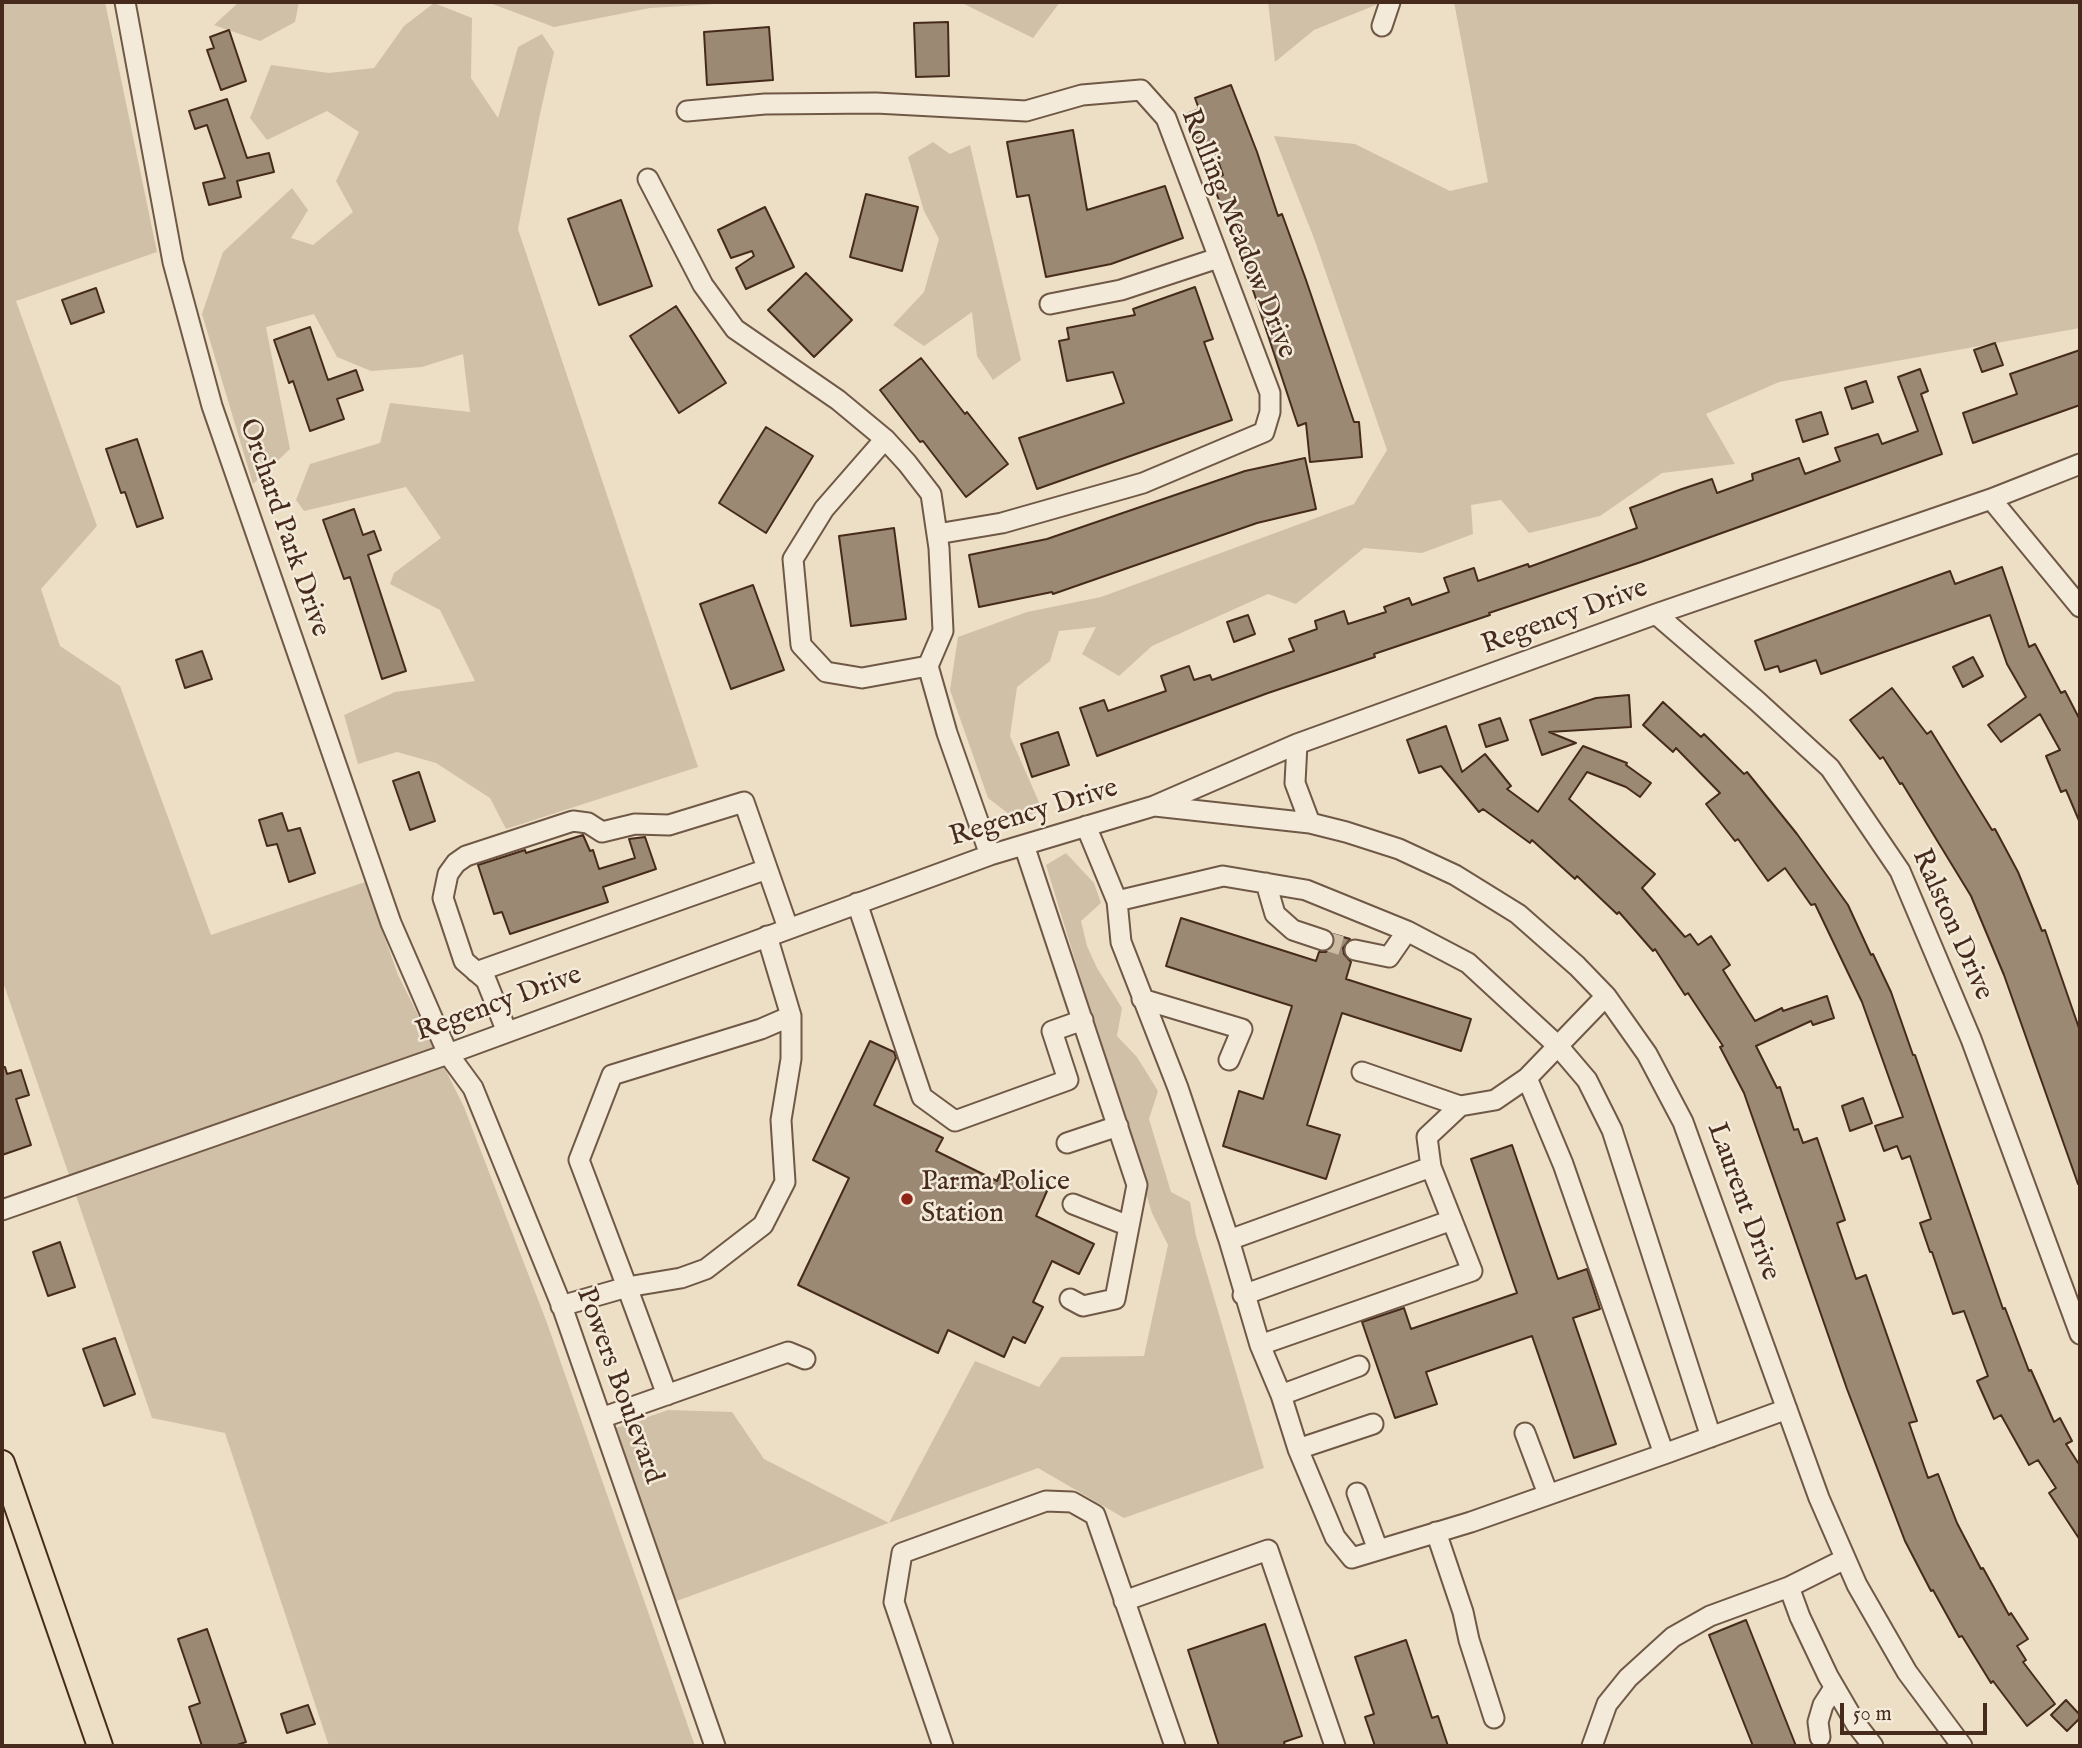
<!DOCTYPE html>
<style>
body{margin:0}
#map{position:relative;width:2082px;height:1748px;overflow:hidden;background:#ecdfc5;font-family:"IM FELL English",serif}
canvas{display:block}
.frame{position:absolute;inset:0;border:4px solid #462b1c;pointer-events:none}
.scale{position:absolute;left:1840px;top:1703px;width:147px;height:32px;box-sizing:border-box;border:4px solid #462b1c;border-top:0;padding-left:9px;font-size:21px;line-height:24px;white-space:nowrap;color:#462b1c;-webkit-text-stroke:5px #f3ead9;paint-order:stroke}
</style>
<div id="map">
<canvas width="2082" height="1748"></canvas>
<div class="frame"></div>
<div class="scale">50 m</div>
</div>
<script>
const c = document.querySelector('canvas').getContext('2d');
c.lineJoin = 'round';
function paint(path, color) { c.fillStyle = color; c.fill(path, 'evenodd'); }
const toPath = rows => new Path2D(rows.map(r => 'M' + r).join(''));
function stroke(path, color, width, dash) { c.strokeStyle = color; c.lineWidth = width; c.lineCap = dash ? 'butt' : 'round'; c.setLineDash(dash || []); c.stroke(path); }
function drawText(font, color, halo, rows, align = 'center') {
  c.font = font + ' "IM FELL English",serif'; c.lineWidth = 5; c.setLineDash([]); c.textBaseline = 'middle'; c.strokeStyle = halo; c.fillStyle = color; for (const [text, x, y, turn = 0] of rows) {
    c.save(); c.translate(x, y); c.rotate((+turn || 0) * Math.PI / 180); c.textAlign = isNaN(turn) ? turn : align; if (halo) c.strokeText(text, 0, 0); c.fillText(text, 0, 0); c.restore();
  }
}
const green = toPath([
 [2,2,105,2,157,252,16,301,97,526,41,589,60,646,120,686,211,935,365,882,398,975,464,1107,547,1323,695,1746,329,1746,225,1433,152,1418,2,979],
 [239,2,299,2,295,22,260,41,214,25],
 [487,2,748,2,650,8,554,27],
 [960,2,1060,2,1033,38],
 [1268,2,1383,2,1314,30,1275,62],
 [1454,2,2080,2,2080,328,1779,382,1706,414,1735,464,1662,473,1600,516,1529,533,1501,500,1471,505,1473,534,1422,553,1364,548,1296,604,1268,594,1152,646,1119,676,1082,654,1096,627,1059,631,1050,661,1017,687,1010,736,1042,809,1018,821,988,798,950,690,958,637,1027,612,1101,597,1354,504,1387,450,1315,241,1274,136,1355,144,1450,191,1488,182],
 [434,3,472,18,471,78,498,118,518,47,542,34,554,52,540,114,518,229,698,767,506,829,490,798,436,763,397,752,358,764,344,715,395,692,475,681,440,610,390,584,394,573,441,538,406,487,304,511,296,500,310,464,380,443,390,403,470,412,463,354,422,367,371,371,337,357,314,314,266,327,290,449,253,484,202,314,223,252,292,188,308,210,291,238,313,245,353,212,336,181,359,132,327,111,267,140,250,118,271,65,329,73,374,68,404,26],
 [933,142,950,154,970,145,1021,360,993,380,977,356,972,312,924,346,893,325,924,292,939,239,924,211,908,157],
 [1066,853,1094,883,1101,903,1081,921,1087,946,1097,968,1122,1008,1117,1036,1137,1057,1158,1091,1149,1119,1171,1192,1190,1202,1196,1236,1264,1468,1124,1518,1038,1468,674,1602,613,1429,668,1410,732,1412,764,1459,889,1523,975,1361,1039,1387,1061,1357,1144,1356,1168,1245,1152,1213,1046,865]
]);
const building = toPath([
 [948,22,949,76,916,77,914,23,948,22],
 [769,27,773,80,707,85,704,32,769,27],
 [229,30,246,81,221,90,207,50,214,48,210,37,229,30],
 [1231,85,1257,152,1278,216,1282,214,1306,280,1354,422,1359,422,1362,457,1310,462,1306,423,1298,426,1254,293,1211,179,1223,175,1213,146,1201,150,1187,114,1199,109,1195,98,1231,85],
 [227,99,247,158,269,153,274,172,237,181,241,197,209,205,203,183,225,178,207,125,195,129,189,111,227,99],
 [1073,130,1087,210,1165,186,1183,238,1111,264,1046,277,1029,195,1017,197,1007,142,1073,130],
 [866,194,918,207,902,271,850,257,866,194],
 [621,200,652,286,599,305,568,219,621,200],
 [765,207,794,267,746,289,736,268,754,256,752,251,731,258,718,230,765,207],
 [806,273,852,320,814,357,768,310,806,273],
 [1195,287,1213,339,1204,342,1232,420,1037,489,1019,438,1124,403,1113,372,1067,381,1059,341,1069,339,1067,328,1135,315,1133,309,1195,287],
 [96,288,104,312,71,324,62,300,96,288],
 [676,306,726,383,679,413,630,336,676,306],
 [310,327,328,380,356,370,363,390,337,399,344,419,310,431,293,381,289,383,274,340,310,327],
 [1995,343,2003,365,1982,372,1974,350,1995,343],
 [2080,350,2080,405,1973,443,1963,413,2017,394,2010,374,2080,350],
 [921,358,965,414,967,412,1008,464,966,497,923,441,920,442,880,390,921,358],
 [1920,369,1928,391,1921,394,1942,454,1641,562,1489,613,1490,615,1374,654,1375,657,1268,693,1097,756,1080,708,1104,700,1108,711,1166,691,1161,676,1189,666,1194,680,1210,675,1212,680,1294,651,1289,639,1317,629,1315,621,1344,611,1348,624,1386,612,1384,607,1409,598,1412,605,1449,592,1444,578,1474,568,1478,581,1528,564,1529,567,1637,528,1630,508,1682,489,1712,479,1717,493,1753,480,1752,474,1799,458,1805,474,1840,461,1835,448,1878,434,1882,444,1918,431,1898,377,1920,369],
 [1866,381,1873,402,1852,409,1845,388,1866,381],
 [1821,412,1828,434,1803,442,1796,420,1821,412],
 [766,427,813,456,766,533,719,503,766,427],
 [137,439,163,518,137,527,125,492,121,493,106,449,137,439],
 [1305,458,1316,509,1257,523,1053,594,1052,592,979,607,969,555,1047,539,1245,471,1305,458],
 [354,509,363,535,374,531,381,550,368,555,406,671,382,679,350,577,344,579,323,520,354,509],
 [894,528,906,619,851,626,839,536,894,528],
 [2002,567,2029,647,2035,644,2061,693,2065,691,2080,720,2080,823,2066,790,2061,792,2046,756,2060,750,2040,714,2001,742,1988,725,2026,697,2007,664,1990,615,1821,674,1816,660,1780,672,1778,666,1765,670,1755,641,1950,571,1955,584,2002,567],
 [753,585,784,670,731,689,700,604,753,585],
 [1248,615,1255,634,1234,642,1227,622,1248,615],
 [202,651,212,679,185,688,176,660,202,651],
 [1973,657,1983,676,1963,687,1953,667,1973,657],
 [1892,688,1927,734,1931,731,1992,830,1995,829,2018,872,2042,931,2045,930,2080,1031,2080,1183,2078,1184,2004,975,1971,896,1902,783,1900,784,1883,757,1880,759,1850,720,1892,688],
 [1629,695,1631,727,1549,732,1576,743,1542,755,1530,720,1596,698,1629,695],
 [1663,702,1701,737,1704,734,1744,774,1747,772,1797,834,1848,905,1871,955,1873,954,1891,992,1913,1055,1915,1055,2003,1309,2005,1308,2029,1371,2031,1370,2054,1422,2060,1418,2072,1441,2066,1444,2080,1466,2080,1540,2049,1493,2056,1488,2038,1460,2029,1465,2001,1415,1994,1419,1977,1381,1988,1376,1964,1311,1953,1314,1932,1252,1930,1252,1920,1223,1931,1219,1910,1156,1902,1159,1897,1146,1884,1151,1875,1126,1903,1117,1862,1002,1815,904,1811,905,1785,868,1768,881,1738,839,1735,841,1706,804,1720,793,1676,748,1673,752,1643,725,1663,702],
 [1500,718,1508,740,1486,747,1479,725,1500,718],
 [1446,726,1462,772,1485,754,1511,786,1507,789,1538,812,1583,746,1627,763,1626,765,1651,783,1640,797,1626,787,1587,772,1569,799,1655,874,1642,888,1685,937,1690,934,1698,945,1711,936,1730,965,1723,970,1755,1021,1782,1008,1783,1011,1827,996,1834,1018,1813,1025,1811,1021,1756,1046,1777,1088,1780,1087,1794,1130,1798,1129,1803,1143,1817,1138,1845,1220,1837,1223,1856,1279,1866,1275,1917,1421,1909,1423,1928,1478,1938,1474,1957,1523,1981,1569,1983,1568,2009,1615,2011,1613,2028,1639,2017,1646,2026,1660,2023,1662,2055,1704,2027,1726,1993,1681,1991,1683,1962,1636,1959,1637,1933,1590,1931,1591,1905,1541,1847,1389,1744,1093,1720,1047,1723,1046,1688,993,1685,995,1655,949,1653,951,1619,912,1617,914,1577,876,1575,879,1532,840,1530,843,1483,809,1479,812,1441,766,1419,773,1407,740,1446,726],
 [1058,732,1069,765,1032,777,1021,744,1058,732],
 [419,772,435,821,410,830,393,781,419,772],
 [282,813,288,831,300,828,315,873,289,882,277,844,267,846,259,820,282,813],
 [583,835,590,851,593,850,599,869,635,858,629,839,645,837,656,869,603,887,608,902,510,934,502,912,494,914,478,865,525,850,526,853,583,835],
 [1181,918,1316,961,1319,952,1326,952,1334,944,1333,934,1350,939,1343,948,1344,954,1351,962,1346,979,1471,1019,1461,1051,1342,1013,1307,1125,1340,1135,1326,1179,1223,1146,1239,1091,1263,1099,1292,1006,1166,966,1181,918],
 [870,1041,894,1052,896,1058,874,1105,943,1138,936,1151,997,1181,1002,1169,1047,1191,1036,1216,1094,1244,1079,1274,1052,1261,1033,1302,1043,1307,1025,1343,1013,1337,1004,1357,948,1330,938,1353,798,1285,849,1178,813,1160,870,1041],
 [2,1067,5,1067,7,1074,21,1070,29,1095,16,1099,31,1145,2,1155,2,1067],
 [1863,1098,1872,1123,1850,1131,1842,1106,1863,1098],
 [1512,1145,1558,1279,1587,1269,1600,1309,1573,1318,1616,1444,1574,1458,1532,1336,1426,1372,1437,1404,1395,1418,1362,1322,1404,1308,1411,1329,1517,1293,1471,1159,1512,1145],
 [60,1242,75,1287,48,1296,33,1252,60,1242],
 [115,1338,135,1394,104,1406,83,1349,115,1338],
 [1746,1620,1796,1746,1753,1746,1709,1635,1746,1620],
 [1265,1624,1302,1736,1284,1742,1285,1746,1219,1746,1188,1650,1265,1624],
 [207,1629,246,1742,234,1746,202,1746,189,1707,200,1703,178,1639,207,1629],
 [1406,1640,1432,1718,1438,1716,1448,1746,1375,1746,1365,1717,1374,1714,1355,1657,1406,1640],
 [2066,1700,2080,1715,2080,1718,2067,1731,2051,1715,2066,1700],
 [308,1705,315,1724,287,1733,281,1714,308,1705]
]);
const minorTunnel = toPath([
 [1323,940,1355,950]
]);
const minor = toPath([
 [125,2,173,262,212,406,391,923,448,1054,473,1088,563,1309,715,1746],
 [1382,26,1390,2],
 [687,111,765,104,876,103,1026,111,1082,95,1141,90,1166,118,1270,393,1270,412,1264,432,1143,483,1002,523,937,534],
 [648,179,703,285,735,329,838,400,885,439,907,463,931,494,939,548,943,631,928,666,947,733,990,855],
 [1050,304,1121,290,1218,258],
 [885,439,824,509,793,559,801,645,826,672,862,678,928,666],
 [1991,499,2080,607],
 [1656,614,1757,701,1830,768,1900,871,1971,1039,2080,1334],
 [1297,744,1295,783,1310,823],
 [1155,806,1310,823,1346,832,1399,849,1455,875,1518,914,1577,966,1606,996,1647,1054,1683,1122,1819,1498,1857,1585,1907,1672,1962,1746],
 [1086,826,1117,901,1223,876,1306,890,1407,931,1468,963,1558,1046,1587,1080,1612,1130,1711,1437],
 [1024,845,1137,1185,1115,1299,1083,1306,1070,1299],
 [1266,883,1275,914,1293,930,1323,940],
 [1117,901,1121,942,1178,1088,1229,1240],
 [857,903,922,1097,955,1121,1068,1080,1052,1031,1083,1020],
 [767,936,791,1016,761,1029,612,1075,579,1160,627,1287,681,1278,706,1269,763,1225,785,1182,781,1120,791,1059,791,1016],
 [1355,950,1389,957,1407,931],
 [476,972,767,869],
 [1606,996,1527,1078,1563,1164,1664,1454,1787,1409],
 [1142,999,1242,1029,1229,1060],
 [507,1032,486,980,464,961,443,898,448,874,456,863,466,856,573,821,588,823,602,832,635,824,669,825,744,802,788,928],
 [1362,1072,1460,1106,1495,1100,1527,1078],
 [1067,1143,1118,1126],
 [1431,1167,1229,1240,1260,1345,1281,1395,1298,1449,1335,1537,1352,1558,1471,1522,1664,1454],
 [1073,1204,1129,1226],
 [2,1210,448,1054,990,855,1154,806,1297,744,1656,614,1991,499,2080,464],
 [1243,1295,1452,1220],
 [561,1306,627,1287,667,1395],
 [1260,1345,1472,1271,1431,1167,1427,1137,1460,1106],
 [1281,1395,1359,1366],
 [601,1418,788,1352,805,1359],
 [1525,1433,1548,1494],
 [1298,1449,1373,1424],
 [1357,1493,1378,1550],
 [1436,1532,1463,1612,1469,1640,1494,1718],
 [1845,1559,1789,1587,1800,1617,1828,1676,1856,1724,1873,1746],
 [1124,1601,1268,1550,1335,1746],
 [1820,1737,1818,1722,1823,1705,1834,1688],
 [943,1746,894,1602,902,1553,1046,1501,1072,1502,1095,1515,1175,1746],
 [1592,1746,1607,1704,1628,1678,1673,1637,1710,1616,1789,1587]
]);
const major = toPath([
 [2,1463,100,1746]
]);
const markers = [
 [907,1199,7,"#8f2418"]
];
const streetNames = [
 ["Rolling Meadow Drive",1237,234,68],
 ["Orchard Park Drive",283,528,71],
 ["Regency Drive",1565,618,-20],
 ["Regency Drive",1034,814,-17],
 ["Ralston Drive",1951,925,66],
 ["Regency Drive",499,1005,-20],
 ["Laurent Drive",1742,1202,70],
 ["Powers Boulevard",618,1386,70]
];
const poiNames = [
 ["Parma Police",921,1183],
 ["Station",921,1215]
];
paint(green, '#d0c0a8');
paint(building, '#9c8974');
stroke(building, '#462b1c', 2);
stroke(minorTunnel, '#cbbba3', 19, [19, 10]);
stroke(minor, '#705846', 23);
stroke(major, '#462b1c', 28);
stroke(minor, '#f3ead9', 19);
stroke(major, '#ecdfc5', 24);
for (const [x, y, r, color] of markers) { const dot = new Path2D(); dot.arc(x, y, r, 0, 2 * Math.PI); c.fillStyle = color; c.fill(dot); stroke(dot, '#f3ead9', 2.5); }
drawText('28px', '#462b1c', '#f3ead9', streetNames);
drawText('28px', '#462b1c', '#f3ead9', poiNames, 'left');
</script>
